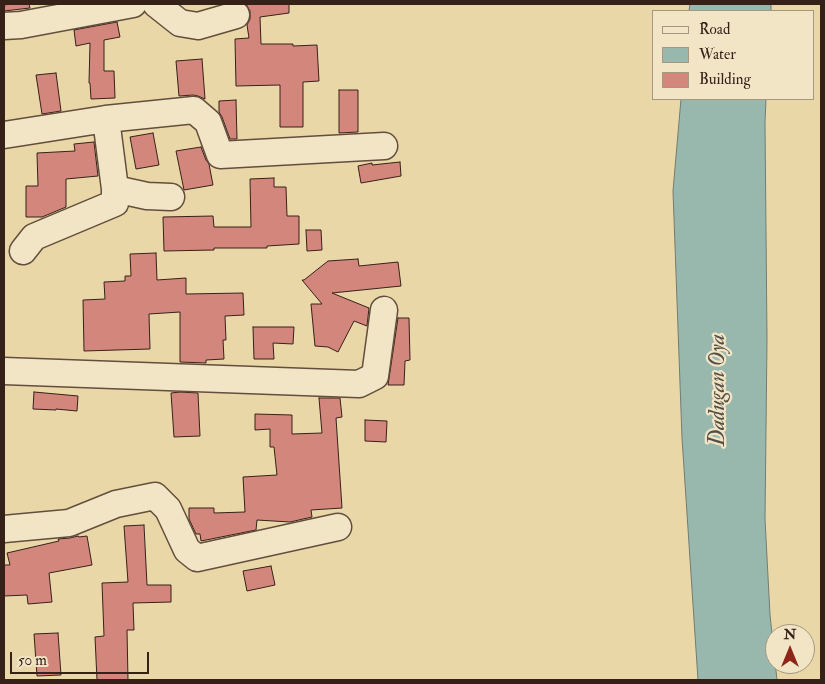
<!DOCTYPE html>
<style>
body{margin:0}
#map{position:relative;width:825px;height:684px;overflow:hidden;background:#ead7a8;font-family:"IM FELL Double Pica",serif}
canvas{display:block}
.frame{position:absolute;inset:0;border:5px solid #362119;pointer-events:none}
.legend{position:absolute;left:652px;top:10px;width:162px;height:90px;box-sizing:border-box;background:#f1e5c6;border:1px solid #a69781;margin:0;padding:6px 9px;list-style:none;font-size:15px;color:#362119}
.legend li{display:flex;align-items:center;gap:10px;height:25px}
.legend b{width:25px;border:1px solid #a69781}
.north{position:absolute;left:765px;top:624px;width:50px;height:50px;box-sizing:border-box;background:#f1e5c6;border:1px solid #a69781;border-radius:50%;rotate:0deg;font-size:14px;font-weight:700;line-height:20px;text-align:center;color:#362119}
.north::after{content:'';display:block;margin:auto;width:18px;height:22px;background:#8f2418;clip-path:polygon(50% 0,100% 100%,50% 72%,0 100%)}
.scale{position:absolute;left:10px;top:652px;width:139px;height:22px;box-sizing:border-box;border:2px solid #362119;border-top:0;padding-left:6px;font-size:15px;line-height:18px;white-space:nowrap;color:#362119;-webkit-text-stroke:4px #f1e5c6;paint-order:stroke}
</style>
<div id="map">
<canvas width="825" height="684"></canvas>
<div class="frame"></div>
<ul class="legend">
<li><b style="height:6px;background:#f1e5c6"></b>Road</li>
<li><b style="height:14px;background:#98b8ae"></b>Water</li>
<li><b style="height:14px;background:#d3867c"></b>Building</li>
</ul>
<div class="north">N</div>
<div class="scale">50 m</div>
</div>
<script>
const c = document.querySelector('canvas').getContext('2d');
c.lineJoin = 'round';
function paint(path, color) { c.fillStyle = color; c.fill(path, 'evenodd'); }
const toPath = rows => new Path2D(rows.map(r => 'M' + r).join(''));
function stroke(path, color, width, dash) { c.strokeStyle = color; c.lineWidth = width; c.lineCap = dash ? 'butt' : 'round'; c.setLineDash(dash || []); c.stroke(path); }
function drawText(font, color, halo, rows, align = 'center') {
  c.font = font + ' "IM FELL Double Pica",serif'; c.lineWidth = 4.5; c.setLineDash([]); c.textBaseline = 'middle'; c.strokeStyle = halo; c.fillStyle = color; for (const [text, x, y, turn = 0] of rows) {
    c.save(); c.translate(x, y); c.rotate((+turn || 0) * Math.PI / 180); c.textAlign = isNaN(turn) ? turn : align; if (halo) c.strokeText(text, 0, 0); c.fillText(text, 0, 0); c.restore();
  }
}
const water = toPath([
 [690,4,771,4,771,11,689,11,690,4],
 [681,99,766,99,765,122,767,339,765,519,770,615,777,680,698,680,682,438,673,191,681,99]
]);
const building = toPath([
 [11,4,29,4,30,8,4,11,4,5,11,4],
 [246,4,289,4,289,13,260,17,261,44,293,44,293,46,317,45,319,81,303,82,303,127,280,127,280,85,236,86,235,39,249,38,247,25,250,19,250,11,246,4],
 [117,22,120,37,104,40,104,71,114,71,115,98,91,99,90,83,89,83,90,43,76,46,74,30,117,22],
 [202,59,205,99,198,96,193,95,179,96,176,61,202,59],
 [56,73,61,111,42,114,36,75,56,73],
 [339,90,358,90,358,132,339,133,339,90],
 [236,100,237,139,230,139,222,117,219,112,219,101,236,100],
 [153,133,159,165,136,169,130,137,153,133],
 [94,142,98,176,66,179,66,207,42,217,26,217,26,186,38,186,37,153,75,151,74,144,94,142],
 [201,147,206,160,209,164,213,185,184,190,176,151,201,147],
 [400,162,401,176,361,183,358,166,372,163,372,165,400,162],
 [274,178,274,187,286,187,287,216,299,216,299,244,267,246,267,248,214,248,214,250,164,251,163,217,213,216,214,227,251,227,250,179,274,178],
 [306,230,321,230,322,250,307,251,306,230],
 [156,253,157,280,186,278,186,294,243,293,244,315,225,316,226,340,223,340,224,359,206,360,206,363,180,362,180,312,149,314,150,349,84,351,83,300,105,299,104,282,125,281,125,276,131,276,130,254,156,253],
 [358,259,359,266,398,262,401,286,332,293,369,308,367,326,354,321,338,352,328,347,315,346,311,304,322,304,302,280,304,280,328,261,358,259],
 [398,318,409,318,410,360,405,361,404,385,388,385,398,318],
 [253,327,294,327,293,344,273,343,274,359,254,359,253,327],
 [34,392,78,396,77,411,56,409,56,410,33,409,34,392],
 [180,392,198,393,200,436,174,437,171,393,180,392],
 [319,398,340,398,342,417,336,418,342,508,311,510,312,517,290,522,257,520,256,530,201,541,200,534,196,534,189,519,189,508,214,508,214,513,245,512,243,477,277,475,274,447,270,447,270,429,255,430,255,414,292,415,292,434,322,433,319,398],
 [365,420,387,421,386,442,365,441,365,420],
 [144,525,147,585,171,585,171,602,133,603,134,630,127,630,128,680,97,680,95,637,104,636,102,583,128,582,124,526,144,525],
 [78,536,79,537,87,536,92,565,49,573,52,602,28,604,27,595,4,596,4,565,10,565,7,553,59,541,58,539,70,538,78,536],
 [271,566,275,585,247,591,243,571,271,566],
 [58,633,61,675,37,676,34,634,58,633]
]);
const minor = toPath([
 [156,4,180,23,198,26,236,15],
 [4,26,21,25,133,4],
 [4,135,106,119,194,110,208,122,220,155,384,146],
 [115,189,147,196,171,197],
 [23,251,34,237,115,203,115,189,106,119],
 [4,371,359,384,375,376,384,310],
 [4,529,69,523,116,504,155,496,168,509,187,550,197,558,338,527]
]);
const waterNames = [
 ["Dadugan Oya",719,390,-90]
];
paint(water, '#98b8ae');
stroke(water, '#717c72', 1);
paint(building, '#d3867c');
stroke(building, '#362119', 1);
stroke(minor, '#634e3d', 29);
stroke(minor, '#f1e5c6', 26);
drawText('italic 22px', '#534e46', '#f1e5c6', waterNames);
</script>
